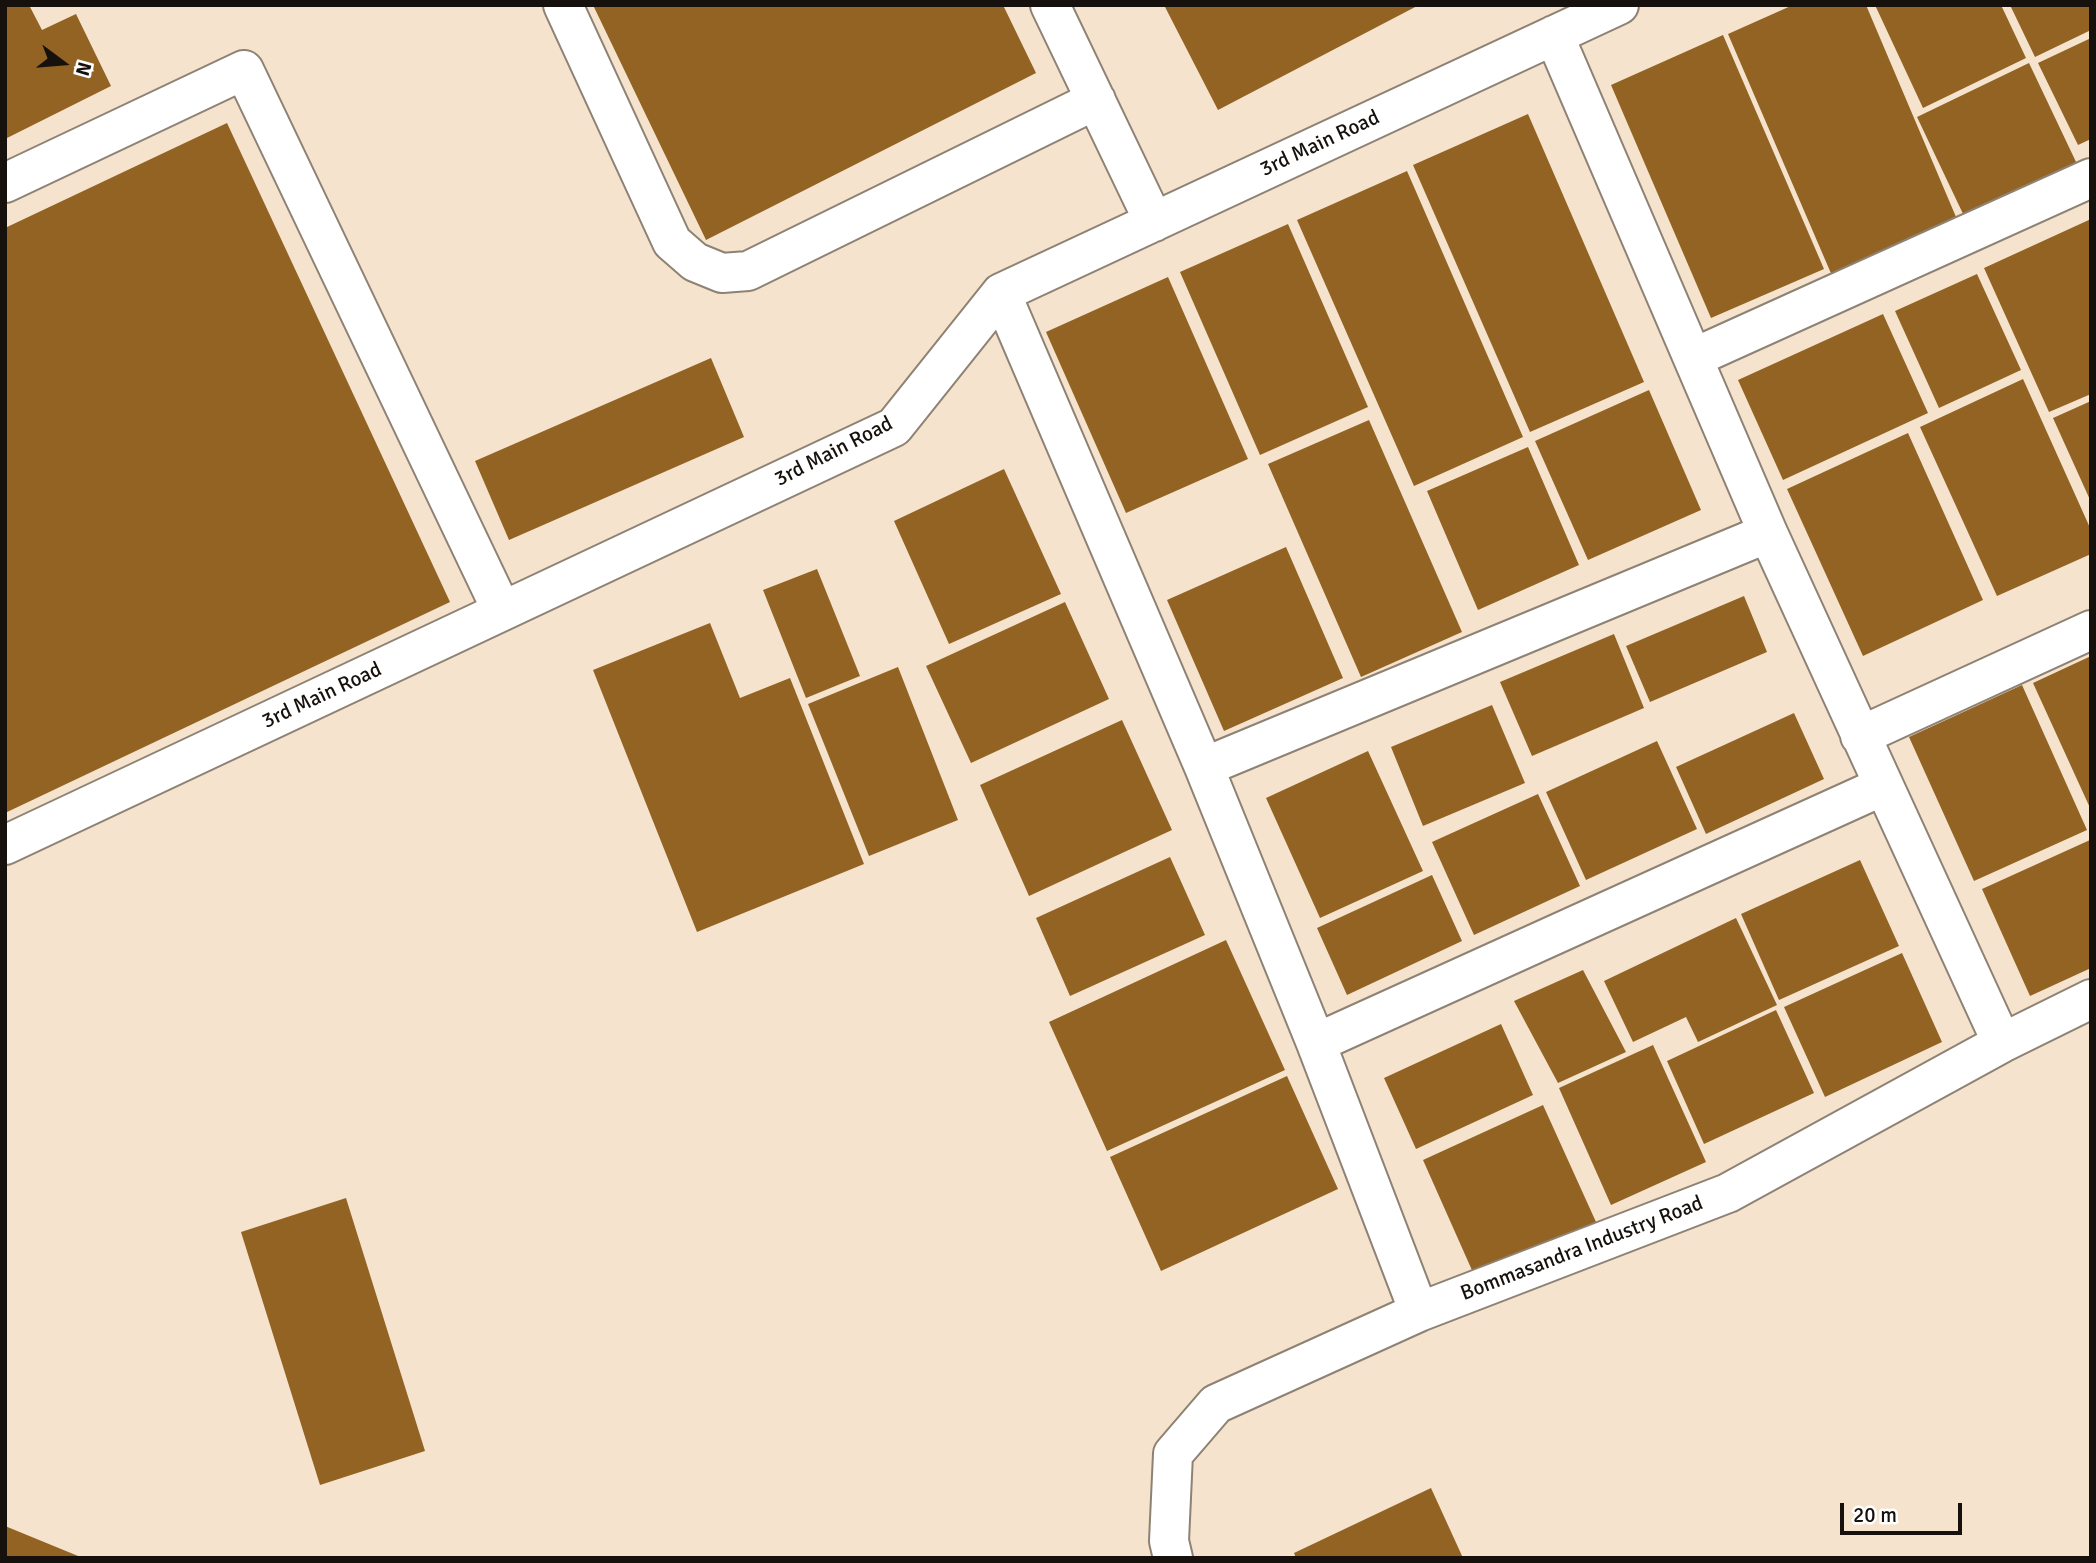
<!DOCTYPE html>
<style>
body{margin:0}
#map{position:relative;width:2096px;height:1563px;overflow:hidden;background:#fef0e0;font-family:Signika,sans-serif}
canvas{display:block}
.frame{position:absolute;inset:0;border:7px solid #16110c;pointer-events:none}
.north{position:absolute;left:28px;top:28px;width:70px;height:70px;-webkit-text-stroke:5px #fff;paint-order:stroke;rotate:106deg;font-size:19px;font-weight:700;line-height:28px;text-align:center;color:#16110c}
.north::after{content:'';display:block;margin:auto;width:24px;height:32px;background:#16110c;clip-path:polygon(50% 0,100% 100%,50% 72%,0 100%)}
.scale{position:absolute;left:1840px;top:1503px;width:122px;height:32px;box-sizing:border-box;border:4px solid #16110c;border-top:0;padding-left:9px;font-size:21px;line-height:24px;white-space:nowrap;color:#16110c;-webkit-text-stroke:5px #fff;paint-order:stroke}
</style>
<div id="map">
<canvas width="2096" height="1563"></canvas>
<div class="frame"></div>
<div class="north">N</div>
<div class="scale">20 m</div>
</div>
<script>
const c = document.querySelector('canvas').getContext('2d');
c.lineJoin = 'round';
function paint(path, color) { c.fillStyle = color; c.fill(path, 'evenodd'); }
const toPath = rows => new Path2D(rows.map(r => 'M' + r).join(''));
function stroke(path, color, width, dash) { c.strokeStyle = color; c.lineWidth = width; c.lineCap = dash ? 'butt' : 'round'; c.setLineDash(dash || []); c.stroke(path); }
function drawText(font, color, halo, rows, align = 'center') {
  c.font = font + ' Signika,sans-serif'; c.lineWidth = 6; c.setLineDash([]); c.textBaseline = 'middle'; c.strokeStyle = halo; c.fillStyle = color; for (const [text, x, y, turn = 0] of rows) {
    c.save(); c.translate(x, y); c.rotate((+turn || 0) * Math.PI / 180); c.textAlign = isNaN(turn) ? turn : align; if (halo) c.strokeText(text, 0, 0); c.fillText(text, 0, 0); c.restore();
  }
}
const built = toPath([
 [5,5,2091,5,2091,1558,5,1558]
]);
const building = toPath([
 [5,5,29,5,42,30,76,14,111,86,5,139],
 [593,5,1003,5,1036,73,706,240],
 [1164,5,1419,5,1218,110],
 [1793,5,1866,5,1959,224,1833,278,1728,34],
 [1875,5,2001,5,2026,58,1923,108],
 [2010,5,2091,5,2091,30,2035,57],
 [1723,35,1824,269,1711,318,1611,85],
 [2091,38,2091,139,2078,145,2038,63],
 [2029,63,2077,164,1965,218,1917,117],
 [1528,114,1644,382,1530,432,1413,165],
 [227,123,450,602,5,813,5,228],
 [1407,171,1523,437,1414,486,1297,220],
 [2091,219,2091,394,2049,412,1984,268],
 [1288,224,1368,407,1260,455,1180,272],
 [1977,274,2021,370,1939,408,1895,311],
 [1168,277,1248,459,1126,513,1046,332],
 [1883,314,1928,413,1783,480,1738,380],
 [711,358,744,437,509,540,475,461],
 [2023,379,2091,530,2091,554,1997,596,1920,427],
 [1649,390,1701,510,1588,560,1535,441],
 [2091,401,2091,502,2053,418],
 [1369,420,1462,632,1361,677,1268,464],
 [1908,433,1983,600,1863,656,1787,489],
 [1528,447,1579,565,1478,610,1427,491],
 [1004,469,1061,594,949,644,894,521],
 [1286,547,1343,678,1224,731,1167,600],
 [817,569,860,676,806,698,763,590],
 [1744,596,1767,652,1650,702,1626,646],
 [1065,602,1109,699,971,763,926,666],
 [710,623,740,698,790,678,864,864,697,932,593,670],
 [1614,634,1644,708,1532,756,1500,682],
 [2091,656,2091,810,2033,683],
 [898,667,958,820,869,856,808,704],
 [2022,685,2087,830,1974,881,1909,737],
 [1492,705,1525,783,1423,826,1391,747],
 [1794,713,1824,779,1706,834,1676,767],
 [1122,720,1172,830,1029,896,980,785],
 [1657,741,1697,829,1586,880,1546,792],
 [1368,751,1423,871,1320,918,1266,798],
 [1538,794,1580,886,1474,935,1432,842],
 [2090,840,2091,968,2030,996,1982,889],
 [1170,857,1205,935,1070,996,1036,918],
 [1860,860,1899,946,1779,1000,1741,914],
 [1432,875,1462,941,1347,995,1317,928],
 [1736,918,1777,1005,1698,1042,1686,1017,1633,1042,1604,981],
 [1226,940,1285,1070,1107,1151,1049,1022],
 [1902,953,1942,1042,1825,1097,1784,1007],
 [1583,970,1626,1052,1558,1083,1514,1001],
 [1776,1010,1814,1093,1704,1144,1667,1061],
 [1501,1024,1533,1095,1416,1149,1384,1078],
 [1653,1045,1706,1162,1611,1205,1559,1088],
 [1287,1076,1338,1189,1161,1271,1110,1157],
 [1543,1105,1596,1222,1475,1277,1423,1160],
 [346,1198,425,1451,320,1485,241,1232],
 [1431,1488,1463,1558,1296,1558,1294,1553],
 [5,1526,83,1558,5,1558]
]);
const minor = toPath([
 [563,5,672,242,695,262,722,273,748,271,1096,100],
 [1050,5,1154,222],
 [1554,35,1768,533,2002,1043],
 [5,183,244,70,502,611],
 [1001,293,1204,767,1316,1043,1419,1312],
 [1693,358,2091,178],
 [1860,736,2091,630],
 [1204,767,1768,533],
 [5,845,894,427,1001,293,1619,5],
 [1316,1043,1883,786],
 [1173,1558,1169,1541,1173,1454,1216,1404,1419,1312,1728,1193,2002,1043,2091,999]
]);
const streetNames = [
 ["3rd Main Road",1320,144,-25],
 ["3rd Main Road",834,452,-27],
 ["3rd Main Road",322,696,-25],
 ["Bommasandra Industry Road",1582,1249,-21]
];
paint(built, '#f5e3cd');
paint(building, '#926322');
stroke(minor, '#8e8274', 42);
stroke(minor, '#fff', 38);
drawText('21px', '#16110c', '#fff', streetNames);
</script>
